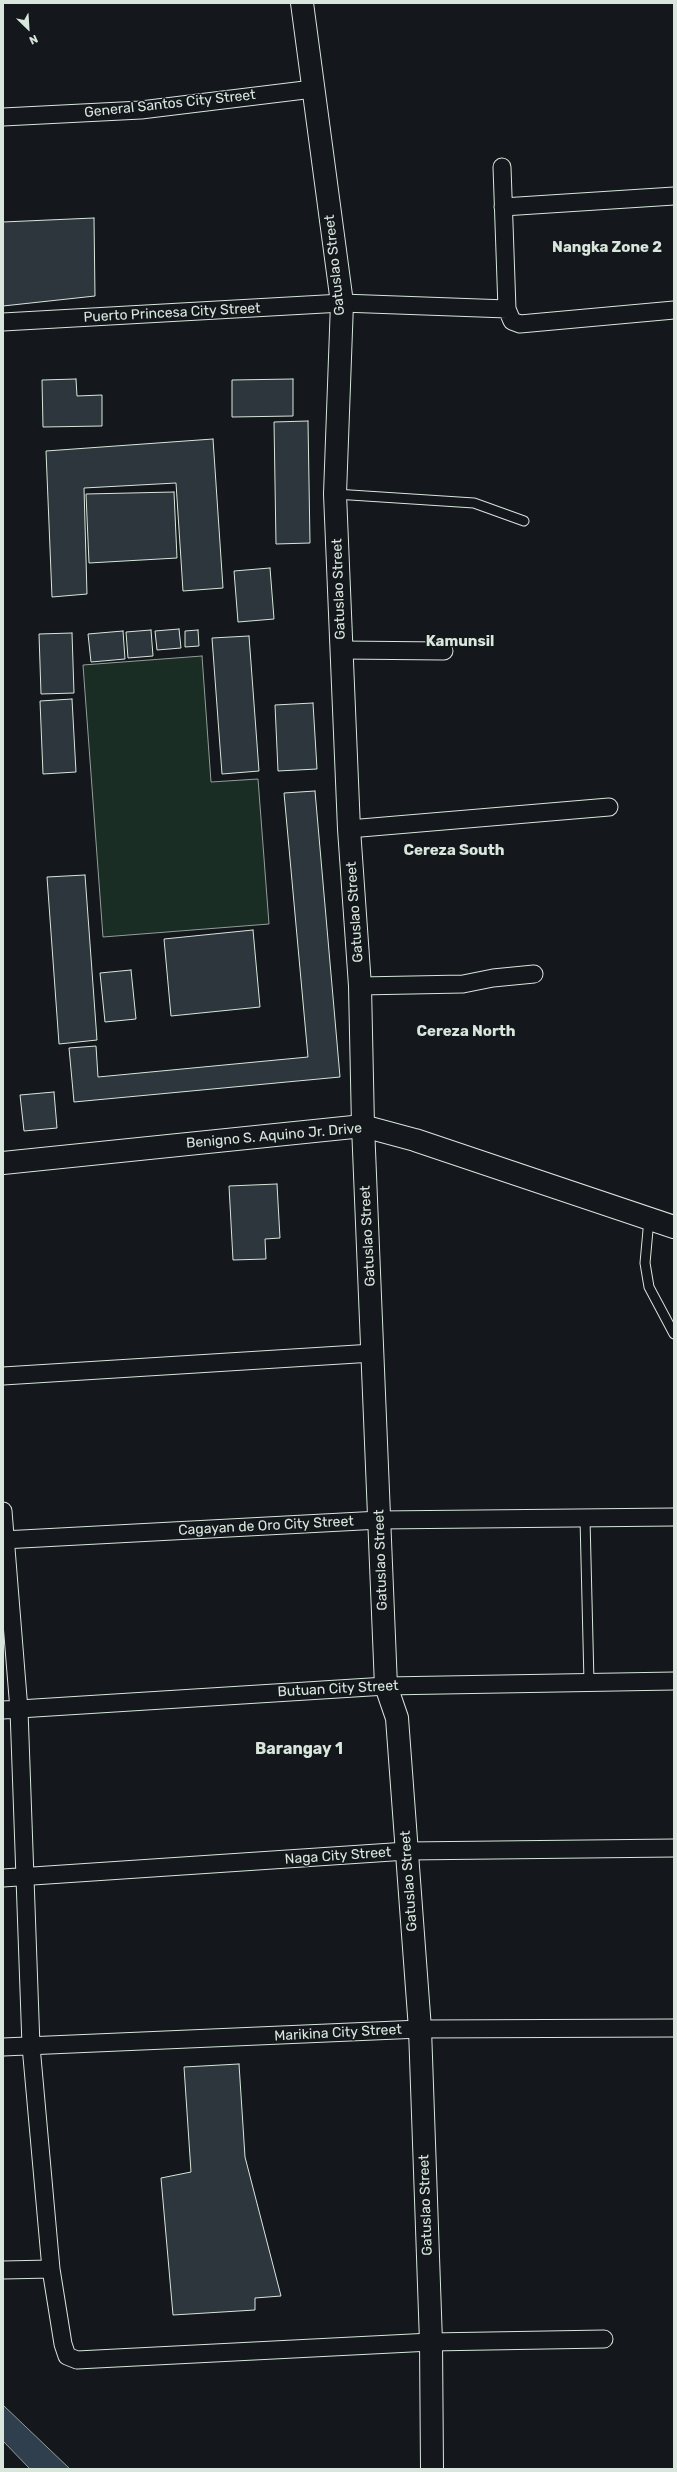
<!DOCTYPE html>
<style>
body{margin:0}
#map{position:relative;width:677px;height:2472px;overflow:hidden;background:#14181c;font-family:Rubik,sans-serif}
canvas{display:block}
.frame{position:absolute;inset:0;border:4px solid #d8e6dc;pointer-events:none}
.north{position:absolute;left:8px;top:8px;width:40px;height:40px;-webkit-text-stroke:3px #14181c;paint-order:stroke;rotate:155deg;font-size:11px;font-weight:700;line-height:16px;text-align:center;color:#d8e6dc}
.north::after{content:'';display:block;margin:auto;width:14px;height:18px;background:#d8e6dc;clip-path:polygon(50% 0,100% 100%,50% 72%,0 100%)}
</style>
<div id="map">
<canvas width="677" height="2472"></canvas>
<div class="frame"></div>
<div class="north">N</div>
</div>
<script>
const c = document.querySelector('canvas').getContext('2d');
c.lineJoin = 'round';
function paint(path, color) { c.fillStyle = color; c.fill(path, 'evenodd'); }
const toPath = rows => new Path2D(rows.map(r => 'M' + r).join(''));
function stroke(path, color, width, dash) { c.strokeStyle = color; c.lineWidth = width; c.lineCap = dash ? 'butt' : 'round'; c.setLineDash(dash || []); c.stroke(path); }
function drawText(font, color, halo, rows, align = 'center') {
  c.font = font + ' Rubik,sans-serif'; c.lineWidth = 3; c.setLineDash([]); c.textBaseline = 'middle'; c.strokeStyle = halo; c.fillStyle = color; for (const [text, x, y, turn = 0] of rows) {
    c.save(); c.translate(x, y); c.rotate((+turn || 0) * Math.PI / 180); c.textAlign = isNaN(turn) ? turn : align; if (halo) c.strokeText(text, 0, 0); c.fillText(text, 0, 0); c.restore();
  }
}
const green = toPath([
 [202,656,211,782,258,779,269,924,103,937,83,665,202,656]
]);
const water = toPath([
 [3,2405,70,2469,30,2469,3,2441,3,2405]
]);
const building = toPath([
 [94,218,95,296,3,306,3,222,94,218],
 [76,379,77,396,102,395,102,426,43,427,42,380,76,379],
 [293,379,293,416,232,417,232,380,293,379],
 [308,421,310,543,276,544,274,422,308,421],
 [213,439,223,588,183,591,176,483,84,488,87,594,52,597,46,451,213,439],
 [174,492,177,558,89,563,86,494,174,492],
 [270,568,274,619,238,622,234,571,270,568],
 [179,629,181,648,157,650,155,631,179,629],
 [151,630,153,656,128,658,126,632,151,630],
 [198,630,199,646,185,647,185,631,198,630],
 [123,631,125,659,91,662,88,634,123,631],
 [72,633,74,693,41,694,39,634,72,633],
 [249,636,259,771,222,774,212,638,249,636],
 [72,699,76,772,43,774,40,701,72,699],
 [313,703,317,769,278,771,275,705,313,703],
 [315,791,340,1077,74,1102,69,1048,96,1046,98,1077,308,1057,284,793,315,791],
 [85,875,97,1040,59,1044,47,877,85,875],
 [253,930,260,1007,171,1016,164,939,253,930],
 [131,970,136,1019,105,1022,100,973,131,970],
 [54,1092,57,1128,24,1131,20,1095,54,1092],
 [277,1184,280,1238,265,1239,266,1259,233,1260,229,1186,277,1184],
 [239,2064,245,2157,281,2296,255,2298,255,2310,173,2315,161,2178,191,2172,184,2067,239,2064]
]);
const service = toPath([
 [335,494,474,503,524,521],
 [649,1219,645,1263,649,1287,674,1334],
 [585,1519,589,1682]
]);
const minor = toPath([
 [3,117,141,110,313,89],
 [502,167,507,309],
 [503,207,674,196],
 [3,322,342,303,507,309,512,321,520,324,674,310],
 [342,650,444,651],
 [349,829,609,807],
 [360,986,463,984,493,978,534,974],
 [3,1376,373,1353],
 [3,1511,19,1710,31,2046,51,2269,63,2344,67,2356,77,2360,431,2342,604,2339],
 [3,1540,380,1520,674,1517],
 [3,1710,386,1686,674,1681],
 [3,1878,407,1851,674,1848],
 [3,2047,420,2029,674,2028],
 [3,2270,51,2269]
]);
const tertiary = toPath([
 [302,3,342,303,335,494,349,829,360,986,363,1126,386,1686,397,1718,420,2029,431,2342,432,2469]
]);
const secondary = toPath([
 [3,1163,363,1126,415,1140,674,1227]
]);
const streetNames = [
 ["General Santos City Street",170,104,-6],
 ["Gatuslao Street",335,265,-96],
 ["Puerto Princesa City Street",172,313,-3],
 ["Gatuslao Street",339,589,-92],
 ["Gatuslao Street",355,912,-94],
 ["Benigno S. Aquino Jr. Drive",274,1136,-5],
 ["Gatuslao Street",368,1236,-93],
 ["Cagayan de Oro City Street",266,1526,-3],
 ["Gatuslao Street",381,1560,-92],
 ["Butuan City Street",338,1689,-3],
 ["Naga City Street",338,1856,-4],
 ["Gatuslao Street",409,1881,-94],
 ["Marikina City Street",338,2033,-3],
 ["Gatuslao Street",426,2205,-92]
];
const neighbourhoodNames = [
 ["Nangka Zone 2",607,248],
 ["Kamunsil",460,642],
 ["Cereza South",454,851],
 ["Cereza North",466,1032]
];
const quarterNames = [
 ["Barangay 1",299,1749]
];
paint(green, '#1a2d24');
stroke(green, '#939e99', 1);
paint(water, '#2f3f4d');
stroke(water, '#939e99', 1);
paint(building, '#2c363c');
stroke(building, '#d8e6dc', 1);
stroke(service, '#d8e6dc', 11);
stroke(minor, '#d8e6dc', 19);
stroke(tertiary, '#d8e6dc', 24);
stroke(secondary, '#d8e6dc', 24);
stroke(service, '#14181c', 9);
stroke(minor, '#14181c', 17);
stroke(tertiary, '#14181c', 22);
stroke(secondary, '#14181c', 22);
drawText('14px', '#d8e6dc', '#14181c', streetNames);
drawText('bold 15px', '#d8e6dc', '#14181c', neighbourhoodNames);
drawText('bold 16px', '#d8e6dc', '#14181c', quarterNames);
</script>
